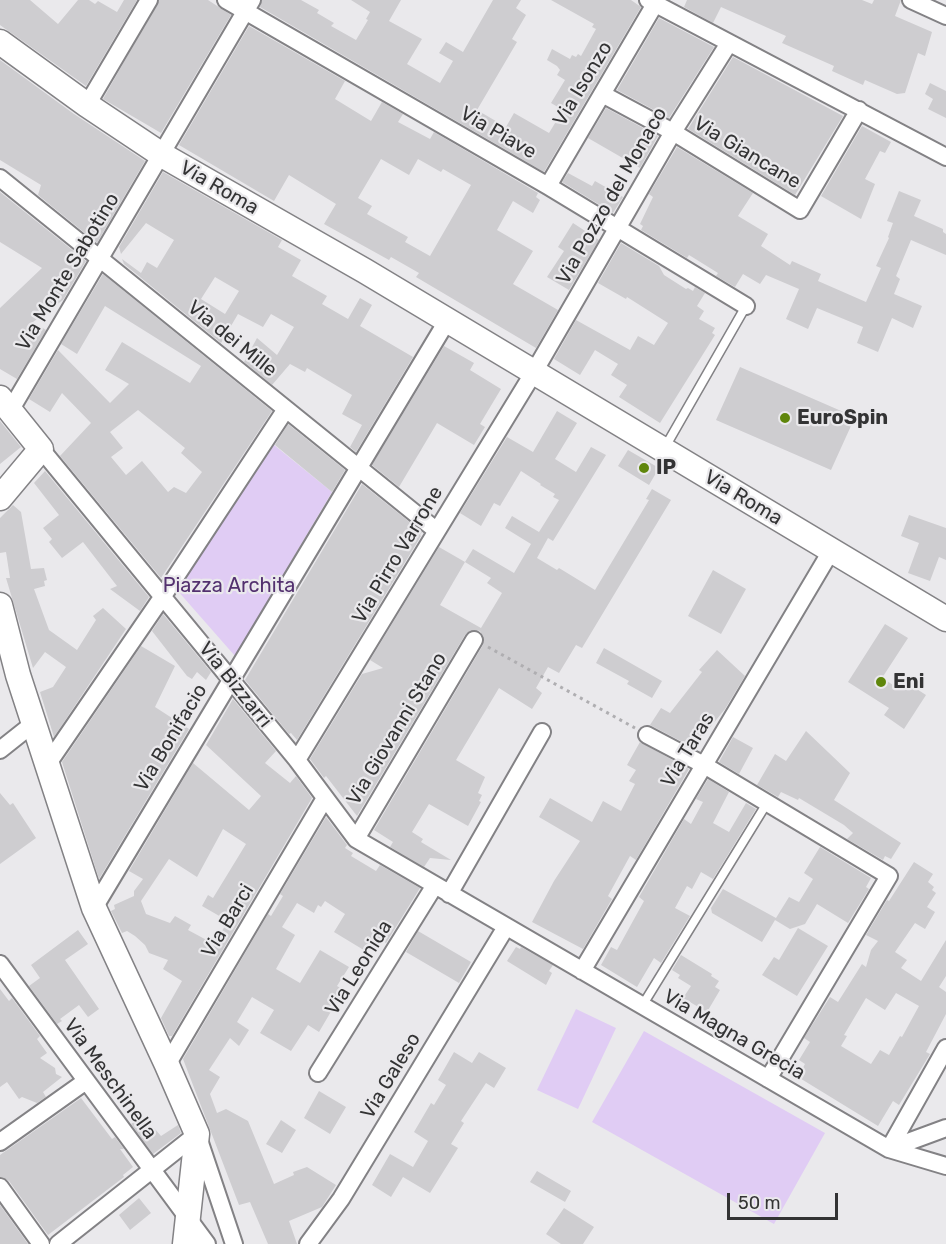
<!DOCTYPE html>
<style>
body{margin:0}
#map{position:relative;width:946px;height:1244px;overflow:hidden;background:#eae9ec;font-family:Rubik,sans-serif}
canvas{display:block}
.scale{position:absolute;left:727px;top:1193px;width:111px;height:27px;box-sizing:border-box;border:3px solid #333334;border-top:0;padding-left:8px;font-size:18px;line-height:21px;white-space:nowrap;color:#333334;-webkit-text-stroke:4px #eae9ec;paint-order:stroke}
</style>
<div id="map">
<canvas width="946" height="1244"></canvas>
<div class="scale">50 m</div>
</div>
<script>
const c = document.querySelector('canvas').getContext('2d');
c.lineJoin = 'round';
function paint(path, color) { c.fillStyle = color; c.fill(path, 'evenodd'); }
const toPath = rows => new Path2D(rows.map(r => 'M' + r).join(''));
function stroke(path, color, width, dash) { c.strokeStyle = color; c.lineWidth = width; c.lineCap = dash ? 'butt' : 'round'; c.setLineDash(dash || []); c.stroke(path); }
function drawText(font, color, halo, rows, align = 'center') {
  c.font = font + ' Rubik,sans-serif'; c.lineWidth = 4.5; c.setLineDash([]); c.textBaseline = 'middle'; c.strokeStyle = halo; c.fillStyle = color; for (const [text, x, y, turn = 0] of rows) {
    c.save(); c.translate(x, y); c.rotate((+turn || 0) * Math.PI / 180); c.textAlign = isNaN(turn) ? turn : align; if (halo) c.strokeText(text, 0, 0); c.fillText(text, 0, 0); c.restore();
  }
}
const green = toPath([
 [274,445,332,492,235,656,177,590],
 [576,1009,616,1028,578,1109,537,1090],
 [644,1031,825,1133,774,1224,592,1122]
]);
const building = toPath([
 [0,0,30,0,58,24,78,0,89,0,95,4,98,1,117,12,124,0,137,0,86,86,0,25],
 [159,0,208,0,231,15,161,133,103,99],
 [262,0,301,0,319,10,317,13,334,23,331,26,356,40,368,20,366,19,370,12,351,0,401,0,389,21,422,39,407,64,440,83,453,61,439,53,446,42,463,52,493,0,521,0,516,8,526,15,512,39,517,42,477,110,506,127,514,113,549,133,563,110,551,103,565,80,557,75,560,70,557,66,547,60,552,49,570,59,572,55,576,57,578,54,581,56,596,29,592,27,594,24,551,0,631,0,641,7,544,172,260,7],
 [687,0,862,0,872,4,874,0,901,0,895,16,932,32,925,56,918,53,905,93,897,94,865,80,863,85,832,71,834,66,782,43,786,36,721,7,713,23,684,7],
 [659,18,714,47,669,118,617,90],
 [249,26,345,81,335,99,371,121,382,102,403,114,398,122,430,139,434,132,538,193,536,197,540,200,533,213,513,201,497,230,533,251,513,284,558,310,536,348,416,277,419,273,391,257,389,260,324,224,336,204,289,175,274,201,179,145],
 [381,159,409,175,418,159,441,172,443,169,471,185,430,256,405,242,408,237,367,214,372,206,358,198],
 [733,57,843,116,795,195,688,129],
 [0,60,74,114,145,161,97,243,38,195,41,185,0,160],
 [930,83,946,91,946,118,928,109,933,99,925,94],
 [606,108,658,136,640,168,588,138],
 [862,126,891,142,885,153,880,151,865,179,875,184,861,219,821,196],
 [677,147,753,193,738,216,768,234,761,246,790,265,792,261,821,274,818,281,866,302,881,268,876,266,889,238,888,237,893,223,887,221,899,191,921,200,914,216,943,229,943,232,946,234,946,255,911,240,896,276,900,279,894,294,922,306,913,328,892,318,878,352,857,343,863,327,817,308,808,329,786,319,799,289,766,275,760,284,743,274,735,287,716,276,718,273,689,255,687,258,641,230,643,226,640,224,653,197,649,194],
 [163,172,282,240,278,247,301,260,292,276,327,296,322,304,348,319,360,298,372,305,360,326,413,357,356,452,350,447,362,425,342,414,352,395,307,368,305,372,290,364,272,385,244,362,257,338,277,355,294,327,271,314,263,327,238,314,221,343,124,264,122,259,141,273,147,262,157,268,174,240,146,223,121,254,119,247],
 [215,277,239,291,225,314,201,299],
 [568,173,592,186,595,181,623,197,613,213,562,182],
 [0,192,86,261,63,300,33,322,46,330,17,379,0,369,0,308,42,268,0,242],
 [573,223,599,240,569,290,547,277,564,251,558,247],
 [621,243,659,266,664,275,686,289,688,288,693,291,695,287,705,293,697,306,704,311,699,319,715,328,712,333,715,335,660,423,619,397,627,385,611,375,618,364,595,350,580,375,554,359,576,320,630,350,638,336,654,345,668,323,627,297,626,299,598,283],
 [103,274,272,411,161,578,60,456,91,423,62,393,50,412,29,399,58,350,110,403,129,384,105,370,122,342,190,383,201,366,105,306,77,354,61,344],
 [138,410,185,448,181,453,202,472,186,493,174,487,168,492,142,461,126,475,111,457,123,448,110,432],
 [444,346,474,363,470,370,501,389,480,424,485,427,474,445,437,423,399,487,372,465],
 [740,367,855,417,831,470,716,420],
 [557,411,577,423,555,459,576,472,591,447,606,455,553,541,548,538,537,558,557,570,559,568,595,590,649,500,646,499,652,489,671,500,582,648,576,645,559,673,548,667,536,688,542,693,532,709,499,688,456,760,485,777,478,793,482,795,479,801,481,802,468,826,429,804,412,832,423,839,421,842,451,860,430,858,424,867,390,847,393,842,374,830,483,645,484,640,480,631,474,630,465,635,357,816,326,776,324,778,310,759,362,674,383,668,370,660,439,547,465,562,440,605,481,628,502,593,487,583,491,578,465,562,473,549,514,573,531,544,505,528,512,516,539,532,559,500,553,497,555,494,540,485,541,484,521,471,500,506,494,503,481,526,460,513,507,437,533,452],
 [0,421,21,447,0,464],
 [288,424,345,470,332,492,275,445],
 [628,450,659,468,649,485,618,466],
 [45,471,149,597,140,611,110,589,117,586,83,542,62,558,49,542,52,539,43,528,59,515,34,483],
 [362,484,422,532,420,535,421,536,297,740,291,733,289,734,245,680],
 [13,505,21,512,31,569,44,568,47,580,44,581,45,586,34,589,49,630,77,650,96,620,93,616,103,608,126,629,54,737,40,692,53,687,66,667,45,652,33,668,6,578,10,578,6,552,0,553,0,518],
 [909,515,946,528,946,560,939,557,930,581,908,573,919,543,901,536],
 [713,570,746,589,721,634,688,616],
 [163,614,211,672,206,680,197,672,192,679,187,676,152,631],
 [885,624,908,638,882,678,901,690,906,682,926,695,904,729,884,715,889,708,848,682],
 [141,646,175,666,155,707,189,729,99,879,62,762],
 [604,648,662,681,652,698,627,684,629,681,596,663],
 [717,650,745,676,725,709,708,730,706,728,694,748,650,725,661,708,670,713,702,672,699,670],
 [233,699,276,751,265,763,290,783,296,776,312,798,172,1036,169,1036,161,1018,182,981,163,969,168,960,149,953,145,945,135,936,127,931,122,933,111,911,115,909,114,905,134,896,134,891,143,879,129,871,193,763,249,810,261,796,206,745],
 [223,829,246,844,213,898,208,895,202,906,228,921,214,944,188,930,191,925,175,916,170,923,146,914,141,901,169,859,197,877],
 [806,731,850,773,834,800,901,843,891,859,885,856,883,860,847,839,853,833,844,825,799,798,798,800,781,792,778,797,757,785,775,754,786,761],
 [733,737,753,748,739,774,719,762],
 [640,742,689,769,636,860,630,856,608,896,612,899,583,949,532,922,554,881,580,841,539,817,550,798,592,822,603,801,621,811,635,784,629,781,636,770,627,765],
 [708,779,729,792,713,823,729,832,746,803,756,809,713,879,701,872,692,889,687,886,675,908,690,916,661,963,654,958,637,987,601,965,611,947,617,950,644,901,639,897,684,819,691,824,703,802,696,799],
 [0,793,10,805,13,803,36,838,0,864],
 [326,817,347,845,345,848,353,853,351,856,376,871,380,865,420,888,386,943,376,937,367,952,334,932,345,914,325,901,321,907,318,905,314,913,297,903,282,927,295,935,276,969,300,983,320,950,349,967,337,986,342,989,334,1002,336,1003,319,1032,308,1025,291,1051,260,1033,274,1010,252,997,237,1022,249,1030,239,1046,230,1038,209,1070,220,1077,210,1094,217,1113,226,1109,248,1121,274,1184,294,1175,293,1172,307,1167,336,1185,322,1207,289,1221,297,1244,268,1244,250,1202,239,1205,183,1059,268,914,271,916,283,896,280,894],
 [820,847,871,878,866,887,869,889,848,923,817,904,805,924,790,929,775,920,762,942,712,913,711,908,723,889,776,918,789,897,799,902,813,879,804,873],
 [914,862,933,874,928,882,934,887,932,890,936,893,927,907,935,912,925,929,915,923,895,952,907,960,901,968,921,981,946,940,946,976,939,987,946,992,946,1014,926,1052,930,1054,899,1105,893,1101,878,1126,798,1077,805,1064,799,1060,810,1042,804,1038,830,997,838,1002,862,964,866,967,871,950,878,941,866,935,887,900,889,901],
 [896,993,919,1006,902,1037,900,1036,889,1055,880,1050,871,1064,841,1046,847,1036,844,1035,866,998,885,1010],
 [798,928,828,946,797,996,762,975,774,957,779,960],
 [78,930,88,944,65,960,99,1009,88,1017,79,1005,60,1019,62,1021,57,1024,29,986,40,978,31,965],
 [418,931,471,962,459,983,406,952],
 [516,947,520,949,521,947,553,965,549,971,552,973,546,985,507,961],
 [681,955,712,974,711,976,719,981,715,987,720,990,707,1012,683,998,691,986,678,978,680,975,672,970],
 [0,989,9,1001,12,998,40,1036,37,1039,47,1053,40,1058,55,1068,56,1074,62,1077,43,1092,46,1097,37,1103,22,1097,19,1099,7,1082,0,1087],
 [454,1052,472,1063,479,1052,506,1068,494,1088,486,1083,461,1121,464,1123,451,1144,458,1148,430,1193,403,1177,391,1197,372,1185,390,1154,413,1167,428,1141,414,1132,431,1103,434,1105,446,1085,438,1080],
 [319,1091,346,1107,330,1134,304,1118],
 [81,1098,112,1139,115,1137,124,1149,120,1149,133,1167,123,1175,124,1177,48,1235,9,1181,0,1177,0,1155],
 [281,1120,296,1130,282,1153,266,1144],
 [134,1122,142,1133,146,1131,148,1132,154,1128,161,1136,178,1125,181,1133,153,1154,131,1124],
 [537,1171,571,1191,565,1202,530,1182],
 [139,1198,151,1213,130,1230,119,1215],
 [0,1205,28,1244,0,1244],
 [564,1208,594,1227,583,1244,561,1244,546,1234]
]);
const path = toPath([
 [488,647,635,728]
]);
const lane = toPath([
 [664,449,746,306],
 [642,1006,767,803]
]);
const street = toPath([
 [226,0,548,186,746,306],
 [648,0,946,157],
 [911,0,946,16],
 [602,94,673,132,800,210,859,110],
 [87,105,149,0],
 [0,178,437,531],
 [548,186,655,4],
 [10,411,252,0],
 [41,449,297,760,356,839,889,1149,946,1166],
 [647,735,704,765,889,876,768,1079],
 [0,750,34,723],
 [297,760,534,372,673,132,729,43],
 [47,765,163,596,286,409],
 [356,839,474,640],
 [449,894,542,732],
 [94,908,447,321],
 [0,964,207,1244],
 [582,971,831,551],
 [167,1065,325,798],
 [318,1073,435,885],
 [0,1142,86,1081],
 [889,1149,946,1048],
 [889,1149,946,1128],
 [0,1187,41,1244],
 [58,1244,197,1134,234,1244],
 [308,1244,341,1199,506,927]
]);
const secondary = toPath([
 [0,42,87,105,162,155,365,271,946,619],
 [0,398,41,449,0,498],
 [0,605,18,675,94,908,167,1065,197,1134,185,1244]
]);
const markers = [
 [785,418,6,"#5f860b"],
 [644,468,6,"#5f860b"],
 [881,682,6,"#5f860b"]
];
const streetNames = [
 ["Via Isonzo",583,84,-59],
 ["Via Piave",498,133,30],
 ["Via Giancane",747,153,31],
 ["Via Roma",219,188,30],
 ["Via Pozzo del Monaco",612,196,-60],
 ["Via Monte Sabotino",68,272,-59],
 ["Via dei Mille",232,339,39],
 ["Via Roma",743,498,31],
 ["Via Pirro Varrone",398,555,-59],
 ["Via Bizzarri",235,685,51],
 ["Via Giovanni Stano",397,729,-59],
 ["Via Bonifacio",171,738,-59],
 ["Via Taras",688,750,-59],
 ["Via Barci",228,921,-59],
 ["Via Leonida",359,968,-58],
 ["Via Magna Grecia",734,1035,30],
 ["Via Galeso",391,1076,-59],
 ["Via Meschinella",110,1079,54]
];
const poiNames = [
 ["EuroSpin",797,418],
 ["IP",656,468],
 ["Eni",893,682]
];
const parkNames = [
 ["Piazza Archita",229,586]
];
paint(green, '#e0ccf4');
paint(building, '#cecdd0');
stroke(lane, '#838285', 11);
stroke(street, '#838285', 20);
stroke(secondary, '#838285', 27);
stroke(path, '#afaeb1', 3, [3, 4.5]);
stroke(lane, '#fff', 8);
stroke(street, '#fff', 16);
stroke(secondary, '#fff', 24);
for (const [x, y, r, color] of markers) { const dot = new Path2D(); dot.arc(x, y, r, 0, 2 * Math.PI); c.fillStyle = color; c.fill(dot); stroke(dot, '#eae9ec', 2); }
drawText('20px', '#333334', '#eae9ec', streetNames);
drawText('bold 20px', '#333334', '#eae9ec', poiNames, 'left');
drawText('20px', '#53316f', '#eae9ec', parkNames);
</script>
